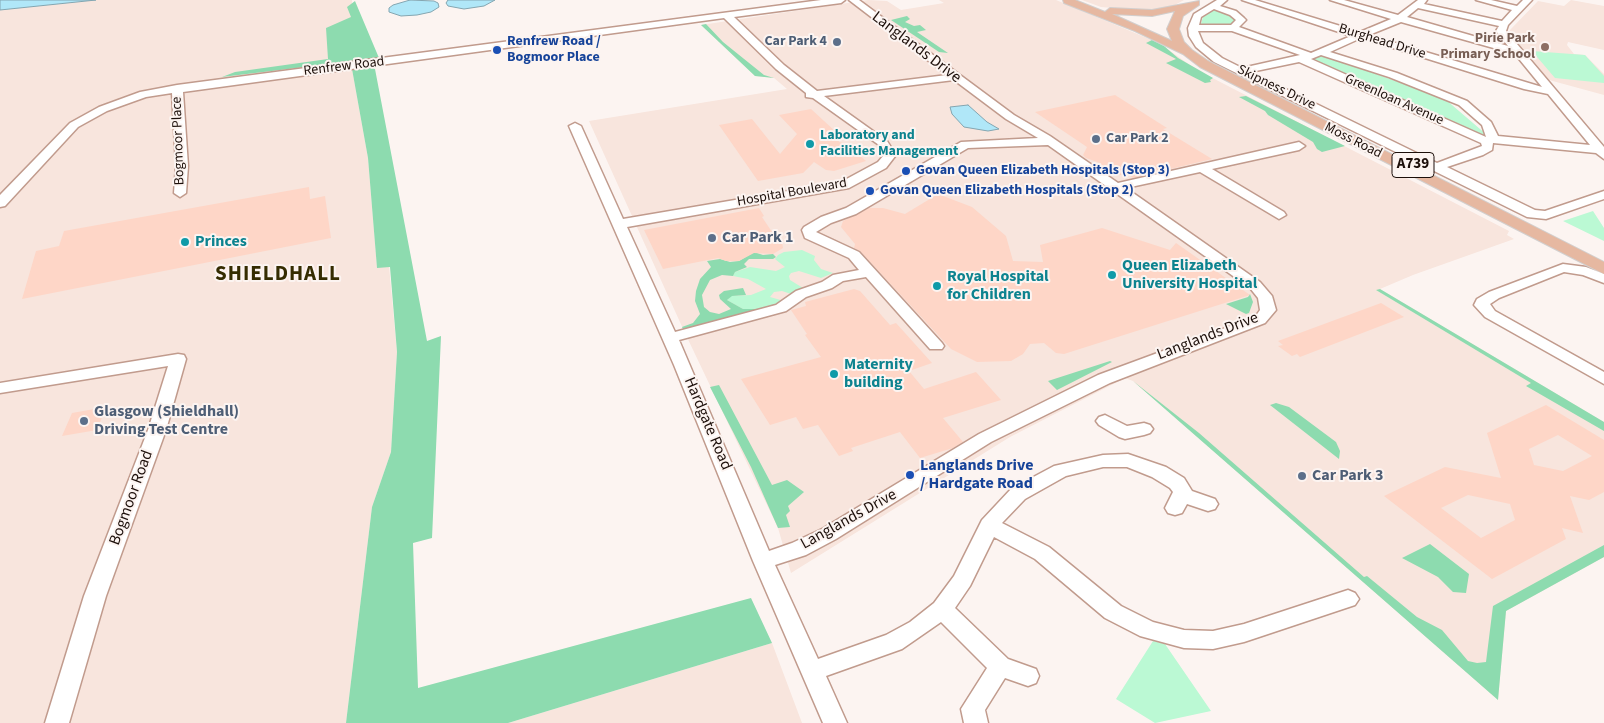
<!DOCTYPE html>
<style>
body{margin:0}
canvas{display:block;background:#fcf4f1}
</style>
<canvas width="1604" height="723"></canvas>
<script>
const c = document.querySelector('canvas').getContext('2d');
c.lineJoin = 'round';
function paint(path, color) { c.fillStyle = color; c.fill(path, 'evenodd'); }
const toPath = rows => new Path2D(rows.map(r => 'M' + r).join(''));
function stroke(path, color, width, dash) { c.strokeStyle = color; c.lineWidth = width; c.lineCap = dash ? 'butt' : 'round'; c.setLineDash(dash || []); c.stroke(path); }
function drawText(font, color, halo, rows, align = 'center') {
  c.font = font + ' "Source Sans 3",sans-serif'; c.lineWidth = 4; c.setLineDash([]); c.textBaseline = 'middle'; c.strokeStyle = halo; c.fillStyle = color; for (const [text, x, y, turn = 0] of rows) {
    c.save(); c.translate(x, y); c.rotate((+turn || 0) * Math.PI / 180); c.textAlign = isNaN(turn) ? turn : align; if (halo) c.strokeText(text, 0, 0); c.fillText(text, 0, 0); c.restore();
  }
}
const built = toPath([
 [96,0,352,0,352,69,368,158,377,267,389,266,397,352,391,452,372,507,346,723,0,723,0,10],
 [868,0,887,1,901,10,944,3,939,0,1056,0,1159,43,1197,70,1509,231,1507,235,1514,239,1413,275,1380,289,1604,422,1604,557,1506,611,1498,700,1133,381,1125,378,1010,437,791,573,778,528,684,331,589,121,787,89,774,78,755,76,701,25],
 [1082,0,1184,0,1173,6,1148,11,1101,7],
 [1571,0,1604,6,1604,50,1568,42,1567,45,1574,54,1585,55,1604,74,1604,95,1549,80,1510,33,1510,30,1538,1,1564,6],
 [772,643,802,723,508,723]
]);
const green = toPath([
 [1216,8,1230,12,1237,22,1228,27,1200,27,1203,17],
 [1532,51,1585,55,1604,76,1604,83,1555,78],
 [1321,54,1445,99,1487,135,1475,135,1306,60],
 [1593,211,1604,228,1604,241,1563,221],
 [802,250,815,256,814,260,821,269,833,273,821,278,799,271,791,273,789,276,790,280,803,288,801,291,791,294,782,291,774,292,770,297,784,301,763,309,743,309,727,300,731,296,751,295,766,289,748,279,733,276,735,272,750,267,776,271,785,267,775,259,778,255,784,252],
 [1153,641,1165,644,1211,711,1155,723,1116,699]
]);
const forest = toPath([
 [355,1,379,58,222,77,235,72,328,59,326,28,351,17,347,7],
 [907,16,910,19,905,22,914,26,920,25,926,30,917,32,948,53,939,52,891,20],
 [706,24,723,42,764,75,774,78,755,76,701,25],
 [1152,40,1164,46,1178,58,1213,78,1210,80,1211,82,1205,83,1166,63,1176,59,1146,43],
 [371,67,375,69,427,341,441,336,432,538,413,543,418,688,751,598,772,643,508,723,346,723,372,507,391,452,397,352,390,267,377,268,368,158,352,69],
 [1246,96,1345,146,1322,152,1317,149,1313,142,1268,115,1265,111,1239,97],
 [754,252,763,255,773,254,776,257,773,259,749,259,744,264,747,267,735,272,733,276,722,275,710,280,702,295,704,307,710,312,719,314,731,309,720,299,719,295,724,291,743,288,746,295,732,296,727,300,743,309,763,309,684,331,682,327,693,323,700,314,695,301,696,291,700,279,711,267,707,261,720,259,730,262,739,261],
 [1380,289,1604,422,1604,431,1526,386,1531,383,1376,290],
 [1250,294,1253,302,1249,313,1246,314,1226,304,1248,297],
 [1110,361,1112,362,1057,390,1048,381],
 [1133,381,1199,433,1364,577,1367,576,1417,617,1442,630,1468,661,1477,663,1486,662,1493,606,1604,545,1604,557,1506,611,1498,700],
 [719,385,772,485,787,480,804,492,788,506,790,511,786,515,790,527,778,528,751,467,710,387],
 [1276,403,1289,407,1336,442,1340,451,1339,459,1270,405],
 [1430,544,1469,574,1466,593,1453,592,1438,577,1402,558]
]);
const water = toPath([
 [0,0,96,0,0,10,0,0],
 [410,0,434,1,438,3,439,7,431,12,417,15,401,16,389,12,389,8,393,5,410,0],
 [448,0,495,0,484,6,464,9,448,6,446,3,448,0],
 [968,105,987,122,999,129,988,131,964,127,952,114,950,107,968,105]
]);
const building = toPath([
 [1115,95,1167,128,1163,129,1212,159,1133,178,1129,175,1114,175,1104,171,1100,163,1086,158,1083,155,1087,147,1035,112],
 [811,109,836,132,839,142,847,144,866,161,834,171,826,170,814,162,803,173,758,181,719,125,752,119,780,154,797,134,779,115],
 [309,187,310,199,325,196,331,238,22,299,36,251,59,246,64,231],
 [938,194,972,207,1006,236,1013,261,1043,262,1040,245,1102,228,1170,250,1176,243,1250,295,1064,354,1056,353,1044,343,1030,344,1023,354,1011,361,977,362,951,349,860,251,854,248,855,244,841,227,843,221,869,208,883,208,905,214],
 [759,208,764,216,762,217,776,238,782,242,783,248,773,254,754,253,739,261,726,261,718,258,663,269,644,230],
 [854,289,860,291,890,325,896,323,932,363,909,371,924,389,976,372,1001,400,943,418,963,442,953,448,920,458,900,432,851,448,853,451,839,456,818,425,803,429,796,417,770,425,741,379,821,357,805,335,807,334,791,310,806,306,805,302],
 [1381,303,1404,317,1300,357,1297,354,1292,356,1278,346,1283,345,1278,341],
 [1546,405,1604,440,1604,492,1589,500,1570,496,1583,533,1562,528,1566,539,1492,579,1384,496,1445,467,1501,478,1487,433],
 [1558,435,1592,456,1563,471,1534,465,1529,449],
 [1468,495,1510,504,1515,520,1481,538,1441,508],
 [106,407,97,430,62,436,72,413]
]);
const minor = toPath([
 [821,0,845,0,841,3,734,17,784,65,817,91,947,75,849,0,859,0,1014,115,1050,136,1118,183,1299,142,1305,146,1299,150,1212,169,1284,212,1286,215,1279,219,1200,172,1126,188,1260,282,1272,296,1276,310,1265,323,1110,383,991,442,836,539,806,555,775,565,818,659,886,635,910,622,934,603,954,576,982,520,1011,489,1054,466,1103,455,1128,454,1166,467,1184,478,1192,491,1215,499,1218,504,1215,509,1208,511,1187,504,1182,513,1175,515,1168,513,1165,508,1173,492,1170,488,1152,477,1127,467,1103,467,1066,476,1025,499,1002,523,1049,547,1121,606,1153,622,1184,630,1213,631,1244,624,1348,590,1355,593,1359,599,1355,605,1244,642,1213,649,1184,648,1140,636,1105,618,1035,559,994,537,970,586,955,608,1008,659,1036,669,1039,676,1036,683,1028,686,1005,678,985,710,988,723,964,723,961,709,987,668,941,622,902,649,826,676,847,723,823,723,753,561,674,365,569,126,575,123,581,126,623,219,841,182,878,162,884,155,879,145,813,98,806,97,806,93,776,69,724,18,183,92,188,166,186,193,180,197,174,193,176,166,172,93,146,97,107,111,78,127,5,206,0,207,0,195,70,123,99,107,140,92,177,85,821,0],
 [954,80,1006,119,1038,138,961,142,846,208,821,217,804,227,802,230,805,238,849,258,859,270,833,275,822,282,796,291,776,305,675,332,627,227,849,188,886,168,896,155,887,141,824,96,954,80],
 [1048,145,1250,288,1258,298,1260,310,1255,317,1098,375,979,434,822,529,792,543,769,551,679,340,786,311,806,297,832,288,843,281,866,277,930,349,942,349,944,346,942,343,859,252,816,232,831,223,856,214,968,148,1048,145],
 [1217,0,1227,0,1220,6,1236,11,1244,18,1246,20,1239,27,1311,53,1351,36,1242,0,1255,0,1360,32,1391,19,1330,0,1344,0,1398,15,1418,0,1427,0,1424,4,1502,21,1512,10,1476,0,1491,0,1517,6,1523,0,1532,0,1508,25,1506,31,1604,147,1604,159,1596,153,1493,143,1492,150,1483,155,1447,167,1535,210,1545,211,1604,191,1604,199,1546,219,1527,217,1214,62,1196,47,1189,36,1188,28,1194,14,1217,0],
 [1418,8,1499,26,1496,31,1508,46,1407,17,1418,8],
 [1214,9,1230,15,1236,20,1231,25,1199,25,1201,17,1214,9],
 [1401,22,1515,54,1542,87,1369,35,1401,22],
 [1198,31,1232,31,1300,55,1242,68,1222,58,1203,43,1198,31],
 [1361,38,1524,89,1548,94,1590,145,1498,136,1491,122,1467,101,1397,73,1330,52,1361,38],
 [1321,55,1389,77,1459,105,1482,125,1486,137,1311,59,1321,55],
 [1299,62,1481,143,1482,146,1437,163,1251,72,1299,62],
 [1563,264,1586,267,1604,274,1604,283,1583,275,1564,272,1499,298,1490,304,1495,311,1604,372,1604,384,1485,317,1474,305,1477,299,1489,292,1563,264],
 [178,354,184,355,186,359,166,430,106,596,69,723,45,723,84,596,148,430,168,366,0,393,0,383,178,354],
 [1105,415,1127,426,1144,423,1150,425,1153,429,1150,433,1144,435,1125,439,1119,437,1099,425,1096,421,1099,417,1105,415]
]);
const major = toPath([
 [1063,0,1075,0,1105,12,1110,8,1152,10,1199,1,1199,5,1183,16,1179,29,1184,42,1192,50,1208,61,1604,262,1604,274,1200,67,1183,54,1135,31,1064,3,1063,0],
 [1175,11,1167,29,1172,41,1112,14,1152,16,1175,11]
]);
const markers = [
 [837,42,5,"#5c6f8a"],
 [1545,47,5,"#8d6e63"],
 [497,50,5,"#1a4fb4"],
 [1096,139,5,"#5c6f8a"],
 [810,144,5,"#0f9aa8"],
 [906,171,5,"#1a4fb4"],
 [870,191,5,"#1a4fb4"],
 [712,238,5,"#5c6f8a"],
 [185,242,5,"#0f9aa8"],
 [1112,275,5,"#0f9aa8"],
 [937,286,5,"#0f9aa8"],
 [834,374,5,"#0f9aa8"],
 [84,421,5,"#5c6f8a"],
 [910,475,5,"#1a4fb4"],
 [1302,476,5,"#5c6f8a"]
];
const farEducationnames = [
 ["Pirie Park",1535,39],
 ["Primary School",1535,55]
];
const farTransitnames = [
 ["Renfrew Road /",507,42],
 ["Bogmoor Place",507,58],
 ["Govan Queen Elizabeth Hospitals (Stop 3)",916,171],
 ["Govan Queen Elizabeth Hospitals (Stop 2)",880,191]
];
const farServicenames = [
 ["Car Park 4",827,42],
 ["Car Park 2",1106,139,"left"]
];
const farStreetnames = [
 ["Burghead Drive",1382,42,17],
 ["Renfrew Road",344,67,-7],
 ["Skipness Drive",1276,88,26],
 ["Greenloan Avenue",1394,100,24],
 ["Bogmoor Place",179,141,-92],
 ["Moss Road",1353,141,27],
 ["Hospital Boulevard",792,193,-10]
];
const farCulturenames = [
 ["Laboratory and",820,136],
 ["Facilities Management",820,152]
];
const shields = [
 [1413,165,42]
];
const shieldNames = [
 ["A739",1413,165]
];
const streetNames = [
 ["Langlands Drive",916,48,37],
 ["Langlands Drive",1208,337,-21],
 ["Hardgate Road",707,424,67],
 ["Bogmoor Road",132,498,-70],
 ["Langlands Drive",849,520,-29]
];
const serviceNames = [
 ["Car Park 1",722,238],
 ["Glasgow (Shieldhall)",94,412],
 ["Driving Test Centre",94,430],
 ["Car Park 3",1312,476]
];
const cultureNames = [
 ["Princes",195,242],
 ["Queen Elizabeth",1122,266],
 ["University Hospital",1122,284],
 ["Royal Hospital",947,277],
 ["for Children",947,295],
 ["Maternity",844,365],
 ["building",844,383]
];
const transitNames = [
 ["Langlands Drive",920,466],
 ["/ Hardgate Road",920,484]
];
const districtNames = [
 ["SHIELDHALL",278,275]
];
paint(built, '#f8e5dd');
paint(green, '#bbf9d4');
paint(forest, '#8ddbaf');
paint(water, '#b0e7f8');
stroke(water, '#84a6b1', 1);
paint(building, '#fed6c7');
stroke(minor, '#c19b8d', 3);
stroke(major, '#d2cfce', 2);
paint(minor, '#fff');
paint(major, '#e6b8a1');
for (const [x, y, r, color] of markers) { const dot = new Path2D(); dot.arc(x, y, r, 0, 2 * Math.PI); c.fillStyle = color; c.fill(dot); stroke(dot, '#fcf4f1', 2); }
drawText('bold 14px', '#785e54', '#fcf4f1', farEducationnames, 'right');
drawText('bold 14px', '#164399', '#fcf4f1', farTransitnames, 'left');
drawText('bold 14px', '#4e5e75', '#fcf4f1', farServicenames, 'right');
drawText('14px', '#1c0f0a', '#fcf4f1', farStreetnames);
drawText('bold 14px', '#0d838f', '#fcf4f1', farCulturenames, 'left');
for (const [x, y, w] of shields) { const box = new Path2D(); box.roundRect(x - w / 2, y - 12.5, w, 25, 4); c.fillStyle = '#fcf4f1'; c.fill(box); stroke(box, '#1c0f0a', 1); }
drawText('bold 15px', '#1c0f0a', null, shieldNames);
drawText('16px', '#1c0f0a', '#fcf4f1', streetNames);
drawText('bold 16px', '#4e5e75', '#fcf4f1', serviceNames, 'left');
drawText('bold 16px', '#0d838f', '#fcf4f1', cultureNames, 'left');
drawText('bold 16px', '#164399', '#fcf4f1', transitNames, 'left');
c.letterSpacing = '1px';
drawText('bold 21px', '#352c01', '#fcf4f1', districtNames);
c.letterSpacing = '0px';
</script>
